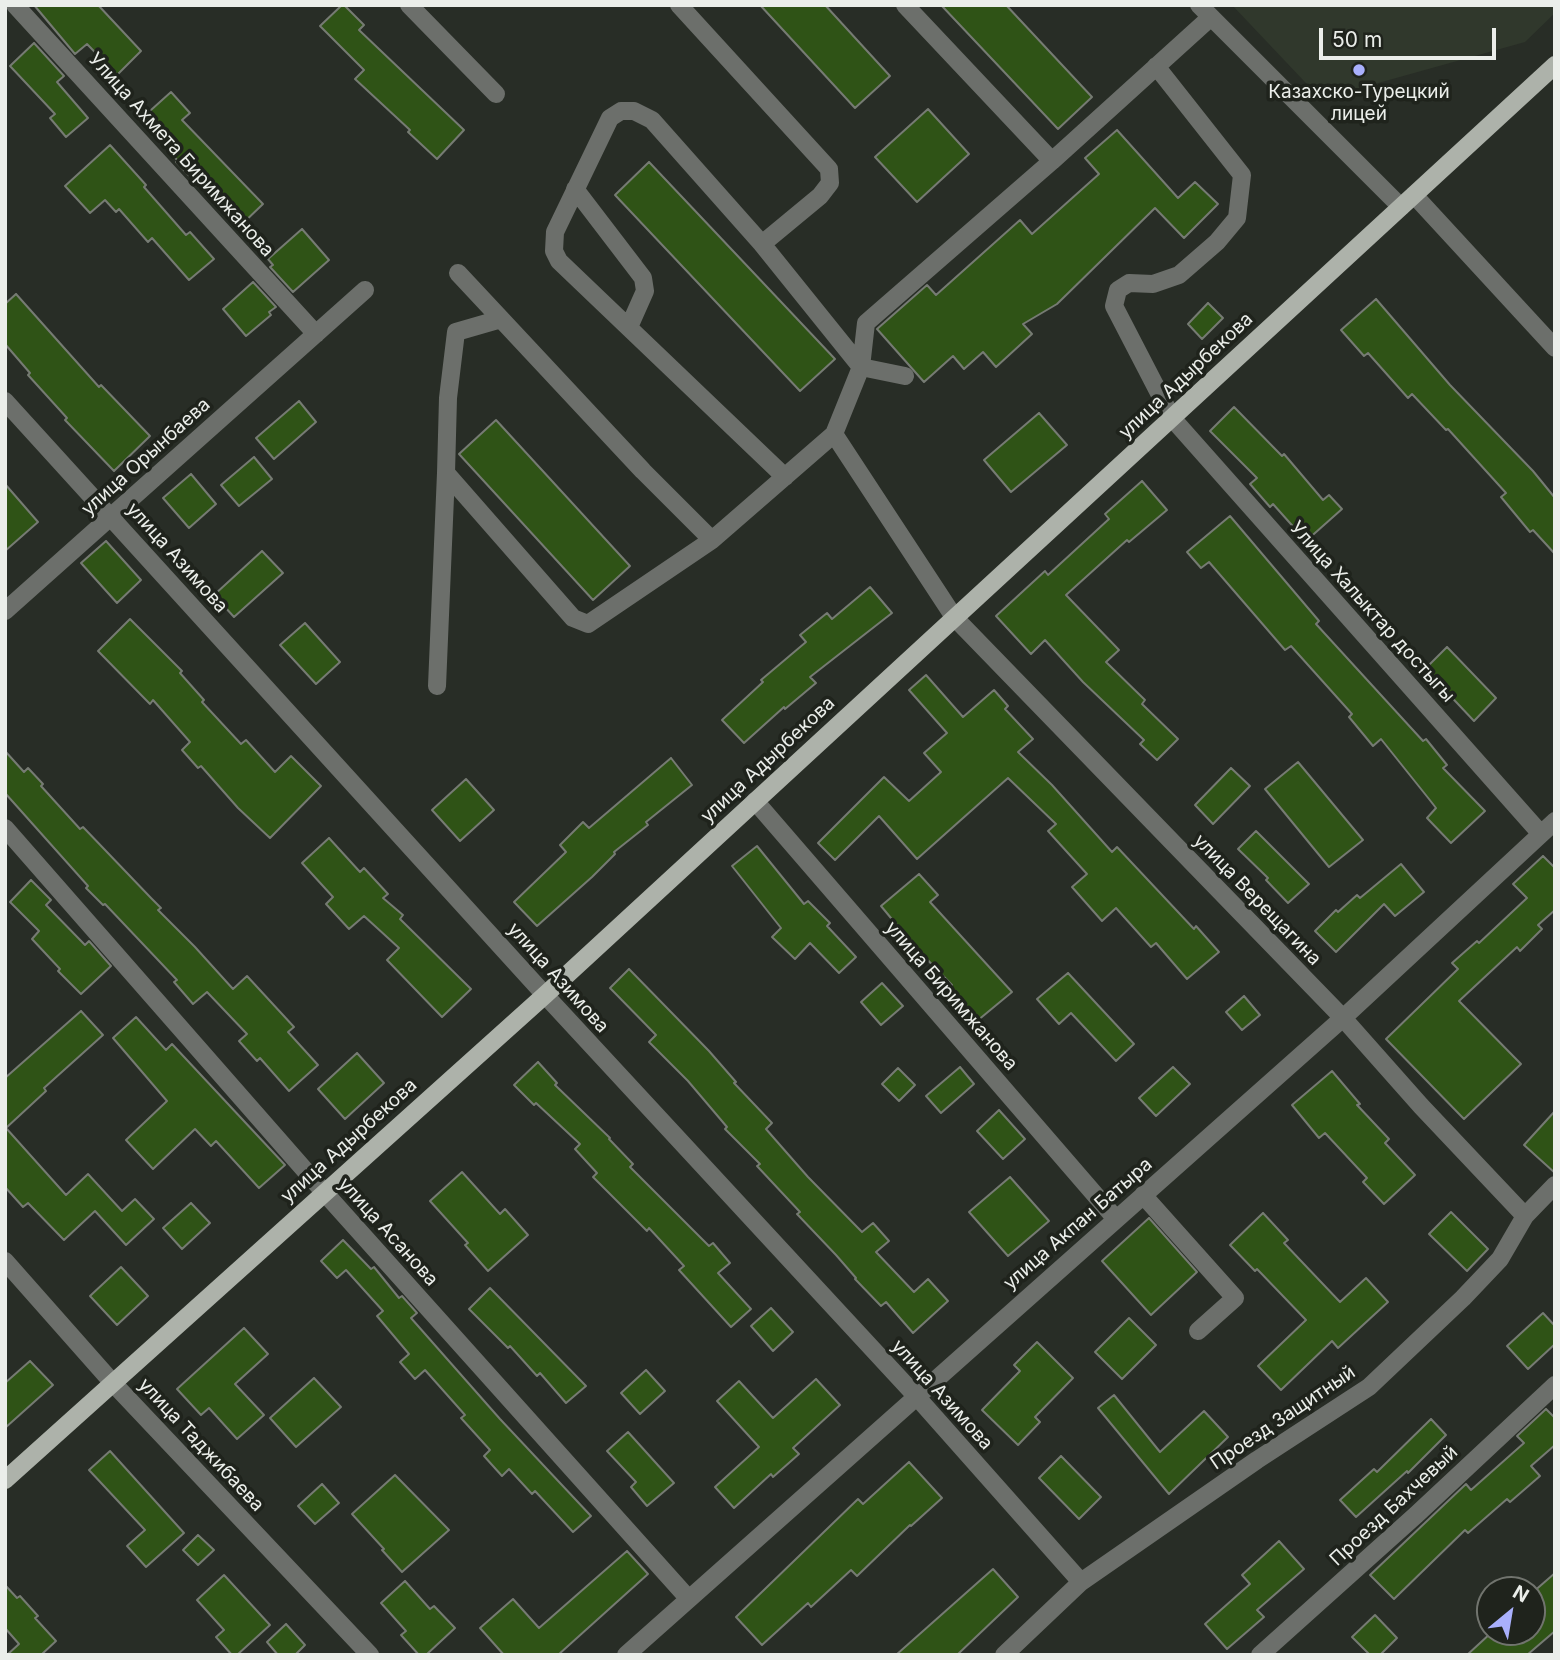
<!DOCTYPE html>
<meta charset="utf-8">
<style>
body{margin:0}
#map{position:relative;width:1560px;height:1660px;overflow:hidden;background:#282d26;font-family:Inter,sans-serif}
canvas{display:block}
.frame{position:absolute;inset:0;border:7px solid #ebeeea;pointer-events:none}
.north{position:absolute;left:1476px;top:1576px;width:70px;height:70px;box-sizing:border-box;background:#1f231c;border:2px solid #71746e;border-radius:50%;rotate:30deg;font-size:19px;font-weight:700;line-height:28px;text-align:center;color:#ebeeea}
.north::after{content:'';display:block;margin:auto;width:24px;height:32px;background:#a9b0fc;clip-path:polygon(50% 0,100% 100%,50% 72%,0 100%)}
.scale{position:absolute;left:1319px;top:28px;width:177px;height:32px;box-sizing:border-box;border:4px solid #ebeeea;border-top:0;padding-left:9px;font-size:21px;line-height:24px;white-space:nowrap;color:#ebeeea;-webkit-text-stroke:5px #1f231c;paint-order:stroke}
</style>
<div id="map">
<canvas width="1560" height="1660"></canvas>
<div class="frame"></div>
<div class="north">N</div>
<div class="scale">50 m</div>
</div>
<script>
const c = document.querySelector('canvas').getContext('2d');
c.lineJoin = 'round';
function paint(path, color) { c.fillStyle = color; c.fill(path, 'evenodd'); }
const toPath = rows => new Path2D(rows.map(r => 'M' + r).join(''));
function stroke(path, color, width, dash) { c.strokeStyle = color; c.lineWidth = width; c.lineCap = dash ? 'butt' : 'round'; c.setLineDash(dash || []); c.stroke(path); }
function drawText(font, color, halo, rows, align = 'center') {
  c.font = font + ' Inter,sans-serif'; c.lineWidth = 7; c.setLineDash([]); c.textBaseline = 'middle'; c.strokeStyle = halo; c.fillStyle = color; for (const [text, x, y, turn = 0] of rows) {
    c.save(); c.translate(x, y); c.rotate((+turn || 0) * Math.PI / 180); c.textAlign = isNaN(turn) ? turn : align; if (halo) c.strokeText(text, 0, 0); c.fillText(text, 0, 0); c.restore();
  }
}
const built = toPath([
 [1232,5,1555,5,1555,13,1525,42,1321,99]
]);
const building = toPath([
 [34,5,98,5,141,51,117,75,87,44,75,54,34,5],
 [342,5,344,5,364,25,359,30,464,130,437,159,408,132,410,130,355,79,364,70,320,26,342,5],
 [760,5,825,5,890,76,855,108,760,5],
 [941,5,1006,5,1092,97,1058,129,941,5],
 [34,43,64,76,57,82,88,118,66,137,50,118,55,114,10,66,34,43],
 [171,92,190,113,182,120,263,204,239,227,176,162,178,161,141,119,171,92],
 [928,109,969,154,917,202,875,157,928,109],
 [1117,130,1178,198,1195,182,1218,204,1184,238,1155,208,1057,304,1023,324,1032,334,996,367,983,352,964,369,953,356,924,382,877,329,927,285,936,295,1020,220,1032,234,1099,174,1085,158,1117,130],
 [110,145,146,185,144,187,186,235,190,232,214,259,189,280,152,238,148,242,119,209,116,212,105,200,90,213,65,186,110,145],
 [649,162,835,359,800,391,615,195,649,162],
 [302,229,329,260,293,292,270,267,273,265,268,259,302,229],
 [253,282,276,307,269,312,271,315,246,336,223,309,253,282],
 [16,294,99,387,101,385,150,436,114,471,65,420,67,418,28,375,30,373,5,344,5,304,16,294],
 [1376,299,1450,385,1533,471,1555,498,1555,554,1533,530,1530,532,1501,497,1506,493,1448,429,1446,430,1412,394,1408,398,1368,353,1364,356,1341,330,1376,299],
 [1208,303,1223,318,1202,339,1188,324,1208,303],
 [299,401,316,422,274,459,256,438,299,401],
 [1234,407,1282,456,1284,454,1323,500,1329,495,1342,509,1306,541,1273,504,1270,507,1250,484,1257,478,1210,431,1234,407],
 [1039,413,1067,445,1011,492,984,460,1039,413],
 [496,420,630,566,593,600,459,454,496,420],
 [254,457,272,479,239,506,221,485,254,457],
 [191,474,216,504,189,528,163,498,191,474],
 [1142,481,1167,510,1129,542,1127,540,1066,595,1119,650,1106,662,1145,700,1142,704,1178,739,1157,760,1140,744,1144,740,1083,682,1045,640,1031,654,996,616,1045,571,1048,575,1109,519,1105,514,1142,481],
 [5,484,38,522,5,551,5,484],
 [1230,516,1319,621,1316,624,1423,741,1426,739,1447,765,1443,768,1485,811,1451,843,1427,818,1436,808,1429,799,1381,739,1373,746,1349,717,1352,714,1291,646,1285,650,1209,562,1201,568,1187,552,1230,516],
 [106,541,141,580,117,603,81,563,106,541],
 [262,551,283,573,234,617,214,595,262,551],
 [870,587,892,613,810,677,816,683,785,709,784,707,744,743,722,720,763,682,761,680,806,642,800,635,827,613,832,619,870,587],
 [130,619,182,671,180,673,204,700,202,702,241,744,246,740,275,772,291,756,321,786,270,838,238,808,201,766,198,768,182,750,190,742,153,700,150,704,98,651,130,619],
 [305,623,340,662,316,684,280,645,305,623],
 [1447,647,1496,698,1474,721,1425,669,1447,647],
 [926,675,963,717,994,690,1008,706,1005,709,1033,739,1018,752,1052,785,1112,852,1117,847,1194,929,1196,926,1219,952,1187,979,1156,943,1151,947,1116,908,1102,921,1072,887,1087,874,1048,831,1056,824,1008,778,917,859,879,816,835,860,818,843,884,777,909,801,941,772,924,753,947,733,909,690,926,675],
 [5,751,24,772,28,768,43,784,41,786,80,829,83,827,151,898,161,908,158,910,195,947,233,989,247,976,294,1027,288,1032,318,1065,289,1091,260,1058,257,1061,239,1041,247,1034,207,992,193,1004,174,982,177,980,105,904,103,905,86,888,88,886,5,793,5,751],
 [671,758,692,785,646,822,648,825,614,852,615,854,592,877,537,926,514,902,566,852,560,845,583,822,589,828,671,758],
 [1298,762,1363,840,1329,867,1265,789,1298,762],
 [1231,768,1250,786,1213,824,1195,805,1231,768],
 [466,779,494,810,460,841,432,810,466,779],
 [1256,831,1309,884,1288,903,1266,880,1268,878,1238,849,1256,831],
 [329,838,360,872,364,868,388,894,383,898,403,915,400,919,471,989,442,1017,387,960,399,948,364,916,349,929,326,904,333,897,302,863,329,838],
 [757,846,804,904,808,901,830,923,827,926,856,957,839,973,810,943,795,959,772,937,781,928,732,866,757,846],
 [1543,856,1555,868,1555,910,1538,925,1542,929,1520,951,1517,947,1459,1001,1521,1064,1464,1119,1386,1039,1458,969,1452,963,1477,941,1479,943,1527,898,1513,884,1543,856],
 [1401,864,1424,892,1395,916,1384,904,1336,952,1315,931,1336,910,1338,912,1357,895,1360,898,1401,864],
 [919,874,938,895,930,902,1012,992,977,1021,949,988,952,985,915,947,881,906,919,874],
 [31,880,51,900,46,905,85,945,89,941,111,966,81,994,58,971,60,969,32,939,39,931,10,902,31,880],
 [629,969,709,1051,736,1082,734,1083,772,1123,766,1129,808,1177,862,1232,873,1223,889,1241,876,1252,914,1292,928,1279,948,1301,913,1333,886,1302,881,1306,855,1279,856,1278,836,1255,797,1214,800,1212,757,1166,760,1164,725,1129,727,1127,688,1081,649,1042,656,1035,610,988,629,969],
 [1068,973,1134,1044,1116,1061,1071,1013,1059,1024,1037,999,1068,973],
 [882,983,903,1006,881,1025,861,1002,882,983],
 [1244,996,1260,1015,1242,1030,1226,1012,1244,996],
 [81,1011,103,1035,44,1088,46,1091,6,1128,66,1195,88,1174,122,1211,135,1199,154,1219,126,1245,95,1211,64,1240,28,1203,23,1207,5,1187,5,1078,81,1011],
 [136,1017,166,1050,172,1044,285,1165,259,1188,216,1141,211,1146,195,1129,153,1169,126,1140,167,1101,113,1038,136,1017],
 [357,1053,384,1083,345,1119,318,1089,357,1053],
 [538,1062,557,1083,555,1085,610,1138,609,1139,633,1164,630,1167,709,1246,713,1243,730,1263,718,1273,751,1309,731,1327,679,1270,684,1266,649,1228,647,1231,593,1177,597,1173,575,1149,580,1144,536,1103,534,1105,514,1085,538,1062],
 [960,1067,974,1084,941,1113,926,1096,960,1067],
 [1173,1067,1190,1084,1156,1116,1139,1098,1173,1067],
 [898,1068,915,1085,899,1101,882,1084,898,1068],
 [1332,1071,1360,1104,1357,1105,1389,1139,1385,1143,1415,1175,1384,1204,1363,1182,1367,1178,1325,1133,1319,1138,1292,1105,1332,1071],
 [999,1110,1025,1139,1003,1159,977,1131,999,1110],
 [1555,1111,1555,1173,1524,1145,1555,1111],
 [462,1172,500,1214,505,1209,528,1235,488,1271,465,1245,468,1243,430,1201,462,1172],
 [1010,1177,1049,1221,1008,1256,969,1212,1010,1177],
 [191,1203,210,1223,182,1249,163,1228,191,1203],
 [1451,1212,1488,1249,1467,1271,1429,1234,1451,1212],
 [1263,1213,1288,1240,1284,1243,1340,1302,1366,1278,1388,1302,1338,1348,1332,1341,1281,1390,1258,1366,1306,1320,1257,1269,1255,1271,1230,1245,1263,1213],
 [1149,1218,1197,1272,1151,1315,1102,1261,1149,1218],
 [343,1240,371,1269,374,1267,399,1298,402,1296,417,1313,411,1318,500,1419,591,1516,573,1532,535,1491,532,1494,509,1469,502,1476,484,1456,490,1450,461,1418,465,1415,425,1370,415,1379,400,1362,409,1354,377,1316,383,1311,346,1270,337,1278,321,1261,343,1240],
 [121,1267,148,1296,117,1325,90,1296,121,1267],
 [490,1288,586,1386,566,1403,540,1373,537,1376,510,1346,508,1348,469,1309,490,1288],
 [771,1308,793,1332,773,1351,751,1326,771,1308],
 [1543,1313,1555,1326,1555,1344,1528,1369,1507,1346,1543,1313],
 [1129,1318,1156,1345,1122,1379,1095,1352,1129,1318],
 [244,1328,268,1354,235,1384,264,1415,237,1439,209,1408,201,1415,177,1389,244,1328],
 [1037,1342,1073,1378,1035,1417,1040,1422,1018,1445,982,1410,1020,1371,1014,1365,1037,1342],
 [30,1361,53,1385,5,1428,5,1383,30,1361],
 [646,1370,665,1391,640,1414,621,1393,646,1370],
 [314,1378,341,1407,296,1447,270,1418,314,1378],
 [816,1379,840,1405,793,1448,799,1454,773,1477,771,1474,734,1508,715,1487,759,1447,717,1401,739,1381,773,1418,816,1379],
 [1114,1395,1160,1452,1204,1411,1228,1437,1169,1494,1098,1408,1114,1395],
 [1546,1409,1555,1418,1555,1445,1531,1466,1540,1476,1510,1502,1507,1499,1468,1533,1465,1530,1394,1599,1370,1575,1466,1484,1471,1490,1524,1443,1517,1436,1546,1409],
 [1431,1419,1446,1435,1408,1473,1407,1471,1356,1517,1340,1500,1374,1469,1377,1472,1431,1419],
 [628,1432,674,1483,647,1506,631,1487,636,1482,607,1451,628,1432],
 [110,1451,184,1533,146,1567,127,1546,145,1530,89,1470,110,1451],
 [1061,1456,1101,1497,1079,1519,1039,1478,1061,1456],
 [909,1462,942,1498,911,1526,910,1525,857,1576,851,1570,811,1607,808,1603,762,1645,736,1617,858,1499,863,1504,909,1462],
 [395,1475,449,1530,402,1572,382,1550,384,1549,352,1514,395,1475],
 [322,1484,339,1503,315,1524,298,1506,322,1484],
 [198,1535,214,1550,198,1565,183,1550,198,1535],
 [1279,1541,1304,1569,1257,1610,1264,1617,1227,1649,1205,1624,1250,1584,1242,1575,1279,1541],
 [627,1551,648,1574,558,1655,504,1655,480,1628,513,1599,539,1628,627,1551],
 [993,1569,1018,1597,957,1655,896,1655,993,1569],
 [1555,1573,1555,1631,1527,1655,1467,1655,1492,1632,1532,1632,1532,1593,1555,1573],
 [224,1575,270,1625,237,1655,232,1655,216,1637,224,1630,197,1600,224,1575],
 [405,1581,430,1609,434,1606,455,1628,426,1655,419,1655,401,1635,406,1631,381,1603,405,1581],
 [5,1585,17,1598,20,1596,38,1616,35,1618,56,1641,41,1655,7,1655,19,1644,5,1628,5,1585],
 [1375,1615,1397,1638,1380,1655,1370,1655,1352,1637,1375,1615],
 [286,1624,305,1645,295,1655,278,1655,267,1642,286,1624]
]);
const minor = toPath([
 [15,5,316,334],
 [409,5,496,94],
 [679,5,829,169,830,183,820,196,762,244],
 [905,5,1052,161,1211,17],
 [1199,5,1401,207],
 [1156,66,1242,175,1237,218,1217,242,1179,275,1153,284,1129,283,1118,290,1114,306,1172,418,1541,834],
 [575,189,643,278,645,291,629,327],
 [1414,195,1555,348],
 [458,273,501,319,456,332,448,398,446,473,573,618,588,624,712,540],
 [501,319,643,471,712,540,834,434],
 [905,376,861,367,834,434,954,617,1343,1018,1421,1106,1525,1216],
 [5,401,545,995,916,1396,1081,1582],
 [785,477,559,261,554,251,555,232,610,118,621,111,634,111,652,120,762,244,861,367,866,323,1052,161],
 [5,611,365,290],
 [437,686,446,473],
 [755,801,1116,1219],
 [5,828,324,1192,688,1598],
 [1143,1195,1235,1298,1198,1331],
 [5,1261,112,1382,370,1655],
 [626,1655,1343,1018,1555,821],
 [1004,1655,1081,1582,1257,1460,1369,1387,1463,1298,1500,1259,1525,1216,1555,1185],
 [1260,1655,1416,1515,1555,1385]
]);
const major = toPath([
 [5,1480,545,995,1555,65]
]);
const markers = [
 [1359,70,7,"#a9b0fc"]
];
const poiNames = [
 ["Казахско-Турецкий",1359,92],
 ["лицей",1359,114]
];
const streetNames = [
 ["Улица Ахмета Биримжанова",181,155,48],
 ["улица Адырбекова",1186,376,-43],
 ["улица Орынбаева",146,457,-42],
 ["улица Азимова",177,558,48],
 ["Улица Халыктар достыгы",1372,612,48],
 ["улица Адырбекова",768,760,-43],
 ["улица Верещагина",1257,900,46],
 ["улица Азимова",558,978,48],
 ["улица Биримжанова",951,996,49],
 ["улица Адырбекова",349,1141,-42],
 ["улица Акпан Батыра",1078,1224,-41],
 ["улица Асанова",388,1232,48],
 ["улица Азимова",942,1395,48],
 ["Проезд Защитный",1283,1418,-34],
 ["улица Таджибаева",201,1445,47],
 ["Проезд Бахчевый",1394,1506,-43]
];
paint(built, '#30382c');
paint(building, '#2f5316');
stroke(building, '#767b73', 2);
stroke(minor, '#6c6f6b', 18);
stroke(major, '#adb2aa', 18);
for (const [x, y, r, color] of markers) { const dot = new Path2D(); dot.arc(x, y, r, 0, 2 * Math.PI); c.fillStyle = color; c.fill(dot); stroke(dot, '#1f231c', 2.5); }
drawText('19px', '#ebeeea', '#1f231c', poiNames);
drawText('19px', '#ebeeea', '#1f231c', streetNames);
</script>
